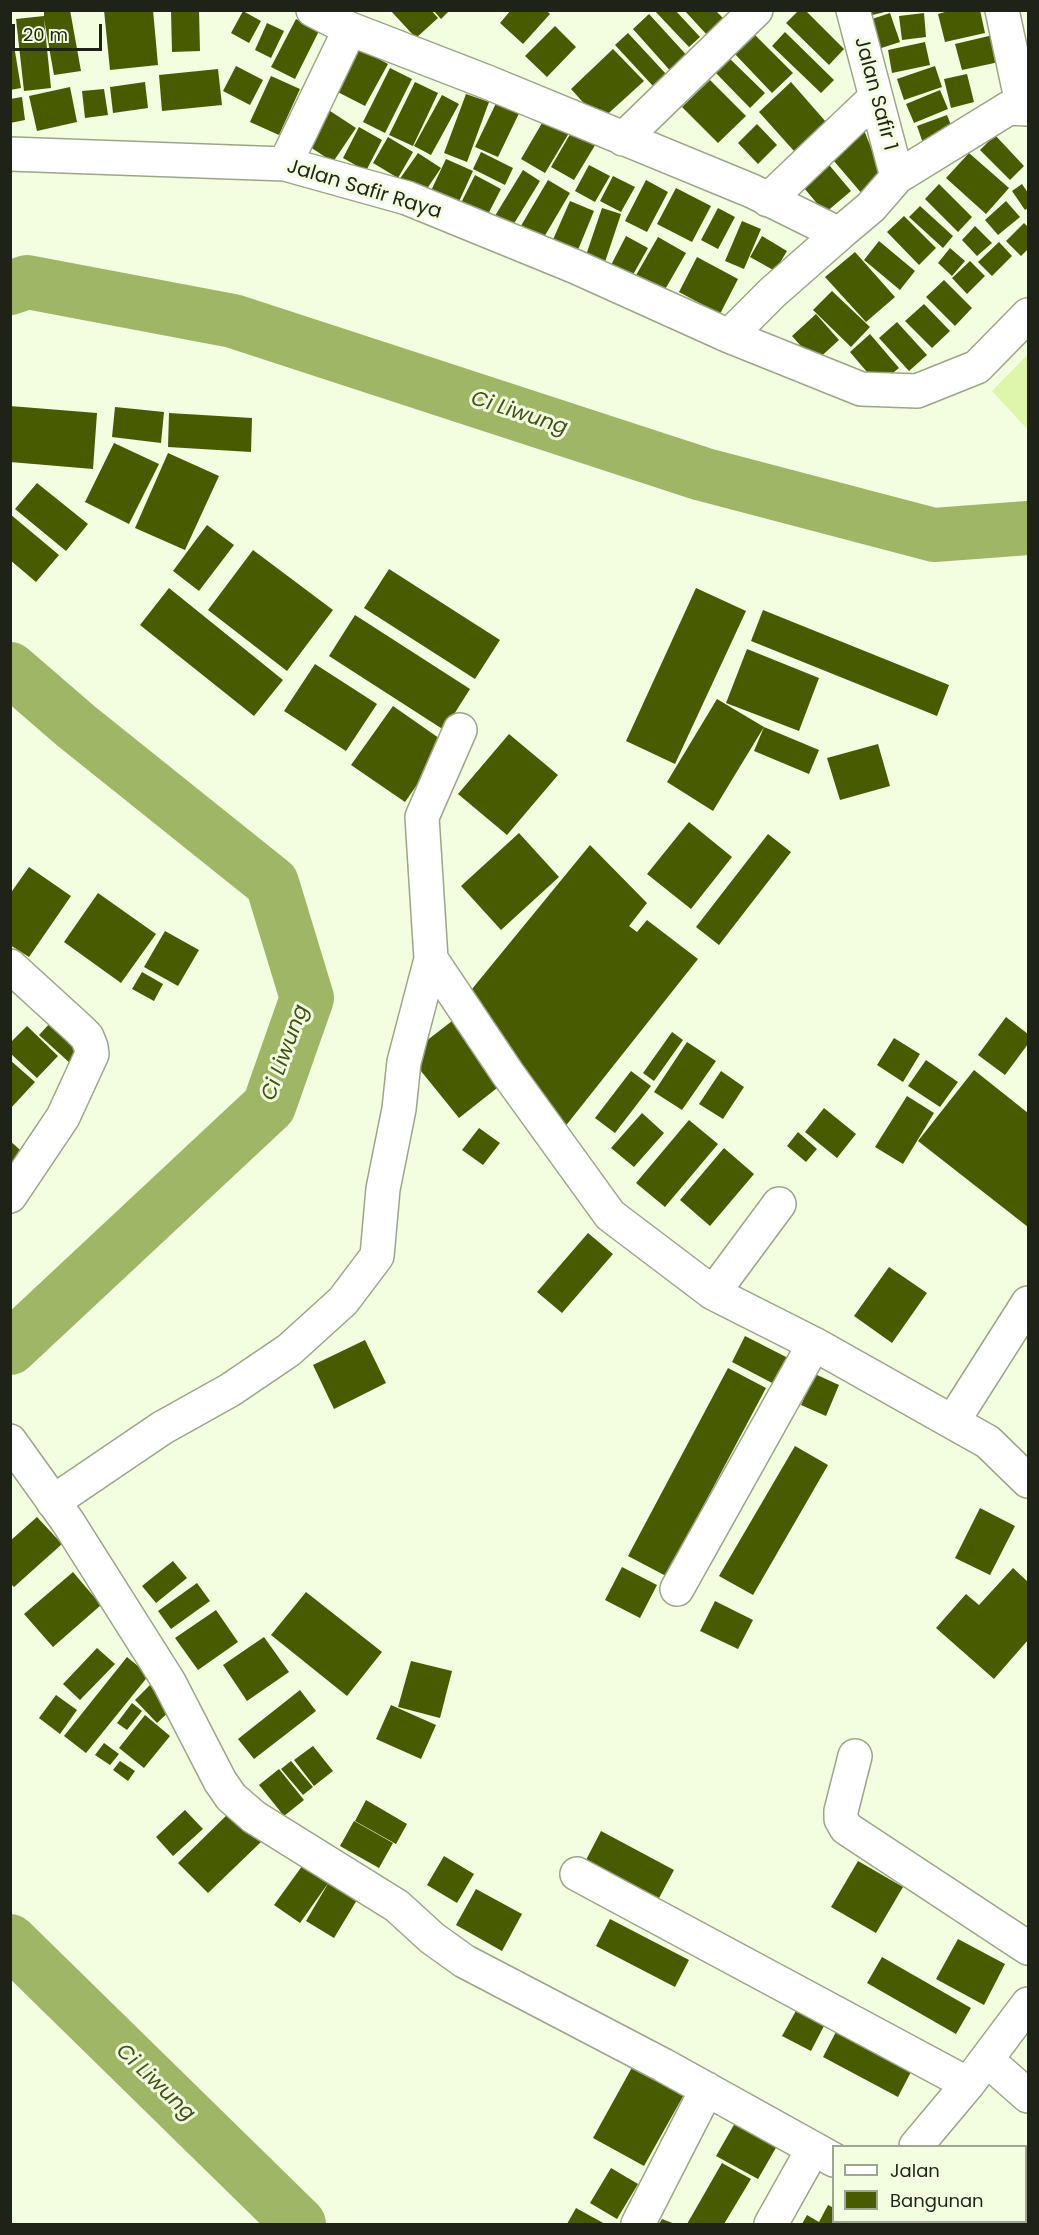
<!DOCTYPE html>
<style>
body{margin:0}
#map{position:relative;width:1039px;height:2235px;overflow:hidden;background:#f3fde0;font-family:Poppins,sans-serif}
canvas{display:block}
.frame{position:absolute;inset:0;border:12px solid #1e2217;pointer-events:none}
.legend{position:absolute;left:832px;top:2145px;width:195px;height:78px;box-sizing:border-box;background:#f3fde0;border:2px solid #9ea590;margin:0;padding:8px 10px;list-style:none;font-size:18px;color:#1e2217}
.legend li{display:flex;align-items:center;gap:12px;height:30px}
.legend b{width:30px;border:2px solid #9ea590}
.scale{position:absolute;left:12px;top:24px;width:90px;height:27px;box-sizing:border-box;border:3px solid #1e2217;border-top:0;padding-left:8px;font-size:18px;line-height:21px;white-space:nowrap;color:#1e2217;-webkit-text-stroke:4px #f3fde0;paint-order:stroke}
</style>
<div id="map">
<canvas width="1039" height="2235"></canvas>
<div class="frame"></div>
<ul class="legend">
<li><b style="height:8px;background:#fff"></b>Jalan</li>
<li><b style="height:16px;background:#485b00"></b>Bangunan</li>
</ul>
<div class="scale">20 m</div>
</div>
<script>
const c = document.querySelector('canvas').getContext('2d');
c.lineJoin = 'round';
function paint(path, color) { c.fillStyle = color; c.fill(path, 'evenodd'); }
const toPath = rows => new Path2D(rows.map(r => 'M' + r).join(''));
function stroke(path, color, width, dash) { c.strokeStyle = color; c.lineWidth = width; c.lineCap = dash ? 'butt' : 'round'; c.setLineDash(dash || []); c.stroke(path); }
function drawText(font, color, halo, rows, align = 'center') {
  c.font = font + ' Poppins,sans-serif'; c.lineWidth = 6; c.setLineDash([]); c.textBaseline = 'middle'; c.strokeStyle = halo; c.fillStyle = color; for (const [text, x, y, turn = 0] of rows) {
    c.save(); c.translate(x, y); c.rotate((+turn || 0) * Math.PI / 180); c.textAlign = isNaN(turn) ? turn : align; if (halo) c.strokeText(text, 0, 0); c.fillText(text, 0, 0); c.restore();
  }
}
const green = toPath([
 [1028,354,1028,430,992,391]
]);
const river = toPath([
 [10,288,27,282,233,321,702,474,934,535,1028,528],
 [10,669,76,726,272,883,307,998,269,1106,10,1348],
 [10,1941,299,2224]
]);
const building = toPath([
 [70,10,81,71,54,75,44,19,51,88,24,91,16,19,44,16,44,10],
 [104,10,153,10,158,65,110,70],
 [199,10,200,51,172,52,171,11],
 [390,10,431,10,438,18,416,38],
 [433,10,450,10,441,19],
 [511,10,546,10,550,14,523,44,500,23],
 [654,10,675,10,700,37,689,47],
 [684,10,715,10,725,20,708,36],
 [799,10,805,10,844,49,829,65,786,23],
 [862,10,889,10,889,11,864,17],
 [952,10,980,10,985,33,945,42,938,14],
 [243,11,261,21,249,43,231,33],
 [890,13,900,42,869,52,860,23],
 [924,13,926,37,902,40,899,16],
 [649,14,691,60,674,75,633,29],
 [296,19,319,31,295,79,271,67],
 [10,21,21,88,10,90],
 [267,23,284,31,271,58,255,50],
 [555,26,576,47,547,77,525,56],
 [785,32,834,80,821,93,772,46],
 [628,33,666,74,653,86,615,45],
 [753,33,793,73,772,93,733,52],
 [993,35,999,62,962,70,955,44],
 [925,42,930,65,892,73,888,50],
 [351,44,388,64,365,106,328,87],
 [613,49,644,81,600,121,571,89],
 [728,57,765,93,750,108,714,71],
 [236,66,263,80,250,105,223,91],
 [935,66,942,87,904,100,897,79],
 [390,68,412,79,385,133,363,122],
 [218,69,222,105,162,111,159,75],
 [967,74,974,102,951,108,944,79],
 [271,76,300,89,279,135,250,122],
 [710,80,746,116,718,143,682,107],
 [145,82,148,108,113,113,110,87],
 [415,82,438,93,413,146,389,135],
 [791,82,826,122,794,151,759,112],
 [70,87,77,122,37,131,29,96],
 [104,89,108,115,85,118,82,91],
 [940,90,948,109,914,123,906,104],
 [466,94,489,102,467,162,444,153],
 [442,95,459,104,431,155,414,146],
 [500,95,523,105,498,157,475,147],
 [22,97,25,120,10,123,10,99],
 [324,107,356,128,333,162,301,141],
 [947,115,955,135,924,146,917,126],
 [545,118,569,133,545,173,521,159],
 [576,124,600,137,574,180,551,167],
 [757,124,777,145,758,164,738,143],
 [862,125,883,178,869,202,828,154],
 [359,127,382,140,366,171,343,158],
 [995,135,1024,166,1010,180,980,150],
 [388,137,413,152,398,178,373,163],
 [481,152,513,168,505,185,473,169],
 [418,153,441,168,422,196,399,180],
 [969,153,1009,188,986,214,946,178],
 [446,159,473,171,456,208,429,195],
 [825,160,851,191,825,213,799,182],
 [589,165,610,176,595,202,575,191],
 [523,170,540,181,507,235,490,224],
 [475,175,501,189,484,222,458,209],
 [613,176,635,187,621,212,600,201],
 [548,180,570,193,537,249,515,236],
 [646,180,668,192,647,232,625,221],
 [939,184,972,217,958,232,925,199],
 [1022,184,1028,193,1028,208,1025,210,1012,191],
 [676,188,711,206,692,242,657,224],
 [570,201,594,211,573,262,548,251],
 [1006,201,1020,217,998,235,985,220],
 [920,206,953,236,943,248,909,217],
 [602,208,621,214,601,274,582,267],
 [718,208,735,217,718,249,701,240],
 [904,216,936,248,919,265,887,232],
 [742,221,761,229,744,269,725,261],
 [1024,223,1028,227,1028,249,1021,256,1006,241],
 [975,226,992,243,977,256,962,240],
 [626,236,648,248,630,280,609,269],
 [762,236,787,251,775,271,750,257],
 [658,237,686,253,663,293,635,277],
 [879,241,915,271,900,290,864,260],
 [999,242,1012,256,992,276,978,262],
 [950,248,965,261,952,276,938,263],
 [855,252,895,297,866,322,825,277],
 [697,257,738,279,720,314,679,292],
 [970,261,985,276,967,294,952,278],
 [944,280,972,308,955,326,926,297],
 [832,291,870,327,851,347,813,310],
 [924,304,950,331,932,348,905,321],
 [816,314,839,340,815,362,792,336],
 [897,322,927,355,909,371,879,338],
 [870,334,899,368,878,385,850,352],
 [10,406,97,413,93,469,10,462],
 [115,407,164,412,161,443,112,437],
 [169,413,252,418,251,452,168,447],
 [114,443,159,464,129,524,85,502],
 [168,453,219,476,185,550,135,528],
 [37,483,88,524,66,551,15,509],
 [10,514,59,555,36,582,10,560],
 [207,525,234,545,199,591,173,571],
 [253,550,333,610,287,671,208,610],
 [389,569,500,640,475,679,364,608],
 [169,588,283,680,254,716,140,625],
 [696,588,746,611,675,764,626,741],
 [763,610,949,685,937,716,751,641],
 [355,615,470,689,444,730,329,656],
 [747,649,819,678,799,731,726,703],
 [315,664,377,704,346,751,284,711],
 [717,699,764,727,819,750,809,774,754,751,764,727,713,811,667,782],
 [393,706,446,743,405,802,351,765],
 [509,734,558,775,507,835,458,794],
 [878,744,890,786,840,800,827,758],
 [689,822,732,857,691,909,647,874],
 [519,833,559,877,501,930,461,886],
 [768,834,791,852,719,945,696,927],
 [590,845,647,903,629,926,637,932,647,920,698,959,564,1128,472,989],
 [29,867,71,896,29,957,10,945,10,894],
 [98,893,156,934,121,983,64,942],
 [165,931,199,950,178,986,144,967],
 [142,972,163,984,154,1001,132,989],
 [1006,1017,1028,1034,1028,1044,1005,1075,978,1055],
 [456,1018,506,1081,459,1118,408,1055],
 [53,1020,85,1049,71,1064,39,1035],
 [27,1026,58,1056,37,1078,10,1053,10,1043],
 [672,1032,683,1040,654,1081,643,1073],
 [894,1038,920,1054,903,1082,877,1065],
 [687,1042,716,1061,682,1110,654,1092],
 [10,1060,35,1082,10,1109],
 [926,1060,958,1082,940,1107,908,1086],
 [974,1070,1028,1113,1028,1227,918,1141],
 [631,1071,651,1086,615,1133,595,1118],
 [721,1071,744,1087,723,1119,699,1104],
 [907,1096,934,1113,903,1164,875,1147],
 [824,1108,856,1134,837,1158,805,1132],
 [642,1113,664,1133,634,1167,611,1148],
 [689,1120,718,1144,665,1207,636,1183],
 [479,1128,500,1143,483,1165,462,1150],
 [798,1132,817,1149,806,1162,787,1146],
 [10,1141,26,1155,10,1171],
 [724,1148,754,1174,710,1226,680,1200],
 [588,1233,613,1254,562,1313,537,1292],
 [889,1267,927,1293,892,1343,854,1316],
 [745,1336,790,1359,776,1385,732,1362],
 [365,1340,386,1383,334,1409,313,1365],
 [728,1368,766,1388,666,1576,628,1556],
 [815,1374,839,1385,826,1416,801,1405],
 [795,1446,828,1465,753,1595,719,1576],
 [980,1508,1015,1526,990,1575,955,1558],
 [37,1517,62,1544,14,1587,10,1583,10,1541],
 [173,1561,187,1578,156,1603,142,1586],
 [622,1567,657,1585,640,1618,605,1600],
 [1013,1568,1028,1582,1028,1640,994,1679,936,1628,966,1594,979,1605],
 [73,1572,101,1605,53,1647,24,1614],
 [197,1583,210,1601,171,1629,158,1611],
 [306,1592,382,1652,347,1696,271,1635],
 [715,1601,753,1620,738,1649,700,1631],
 [216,1610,238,1642,198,1670,175,1638],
 [264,1637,289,1672,247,1701,223,1665],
 [97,1648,115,1664,80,1700,63,1684],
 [127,1657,149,1675,86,1753,64,1736],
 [411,1661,452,1671,440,1718,398,1707],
 [153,1682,176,1705,157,1723,135,1700],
 [300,1690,316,1711,254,1759,238,1739],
 [56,1695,77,1710,60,1734,39,1718],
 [132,1703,142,1711,127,1730,117,1723],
 [391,1705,436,1725,421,1759,376,1739],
 [145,1715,170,1736,144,1768,119,1748],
 [104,1743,119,1754,110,1765,95,1755],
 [313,1746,333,1771,314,1786,294,1760],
 [120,1761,135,1771,128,1781,113,1770],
 [291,1761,313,1787,303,1795,281,1769],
 [279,1769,304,1800,284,1816,259,1785],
 [366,1800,407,1824,396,1844,355,1821],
 [185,1810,203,1829,173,1856,156,1837],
 [231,1811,261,1842,208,1893,178,1863],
 [354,1821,393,1843,379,1868,340,1846],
 [601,1831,674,1870,659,1898,586,1860],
 [444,1856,474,1874,457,1903,427,1885],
 [858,1861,903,1887,876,1933,831,1907],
 [305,1862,360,1895,334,1938,306,1921,329,1882,300,1923,274,1905],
 [476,1889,522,1914,502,1951,456,1925],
 [610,1919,689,1960,675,1987,596,1946],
 [958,1939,1005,1964,984,2005,936,1979],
 [882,1957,971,2008,956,2034,867,1983],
 [797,2009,825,2024,811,2051,782,2036],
 [838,2028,913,2068,898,2097,823,2057],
 [635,2062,686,2091,644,2166,593,2138],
 [739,2116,781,2139,758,2179,716,2156],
 [722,2163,751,2179,724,2224,687,2224],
 [611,2168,638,2184,617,2219,590,2203],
 [828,2205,834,2208,834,2222,844,2222,843,2224,802,2224,807,2215,819,2222],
 [576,2208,605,2224,567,2224],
 [662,2219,675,2224,659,2224],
 [895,2222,927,2222,930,2224,892,2224]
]);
const street = toPath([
 [313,10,350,29,487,82,752,191,839,234,871,207,897,177,1009,108,1028,109],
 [853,10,897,177],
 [1002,10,1023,108],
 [623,139,756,10],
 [10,154,285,164,407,198,576,267,729,336],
 [285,164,350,29],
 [768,200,876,97],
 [839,234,772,293,729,336,861,389,917,391,977,367,1028,315],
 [460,730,422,817,431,959,508,1074,610,1215,713,1293,814,1344,988,1442,1028,1481],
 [10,966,79,1029,87,1037,91,1047,92,1054,63,1117,10,1196],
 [713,1293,779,1204],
 [953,1421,1028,1303],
 [10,1441,68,1522,169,1682,220,1781,231,1797,254,1817,397,1906,432,1938,464,1961,663,2065,834,2160],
 [53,1502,162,1428,230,1390,289,1350,343,1301,377,1256,383,1189,399,1109,404,1062,431,959],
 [677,1589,814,1344],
 [855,1756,841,1811,841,1819,846,1828,1028,1948],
 [577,1874,968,2084],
 [987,2060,1028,2096],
 [916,2146,968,2084,1028,2004],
 [638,2224,707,2089],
 [771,2224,813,2149]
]);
const streetNames = [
 ["Jalan Safir 1",875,94,75],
 ["Jalan Safir Raya",364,190,17]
];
const waterNames = [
 ["Ci Liwung",519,414,18],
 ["Ci Liwung",286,1053,-70],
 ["Ci Liwung",155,2083,44]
];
paint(green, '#def6ac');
stroke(river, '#9eb666', 54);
paint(building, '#485b00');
stroke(street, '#9ca58a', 36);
stroke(street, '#fff', 33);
drawText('20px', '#1e2217', '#f3fde0', streetNames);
drawText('italic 21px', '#415117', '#f3fde0', waterNames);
</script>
